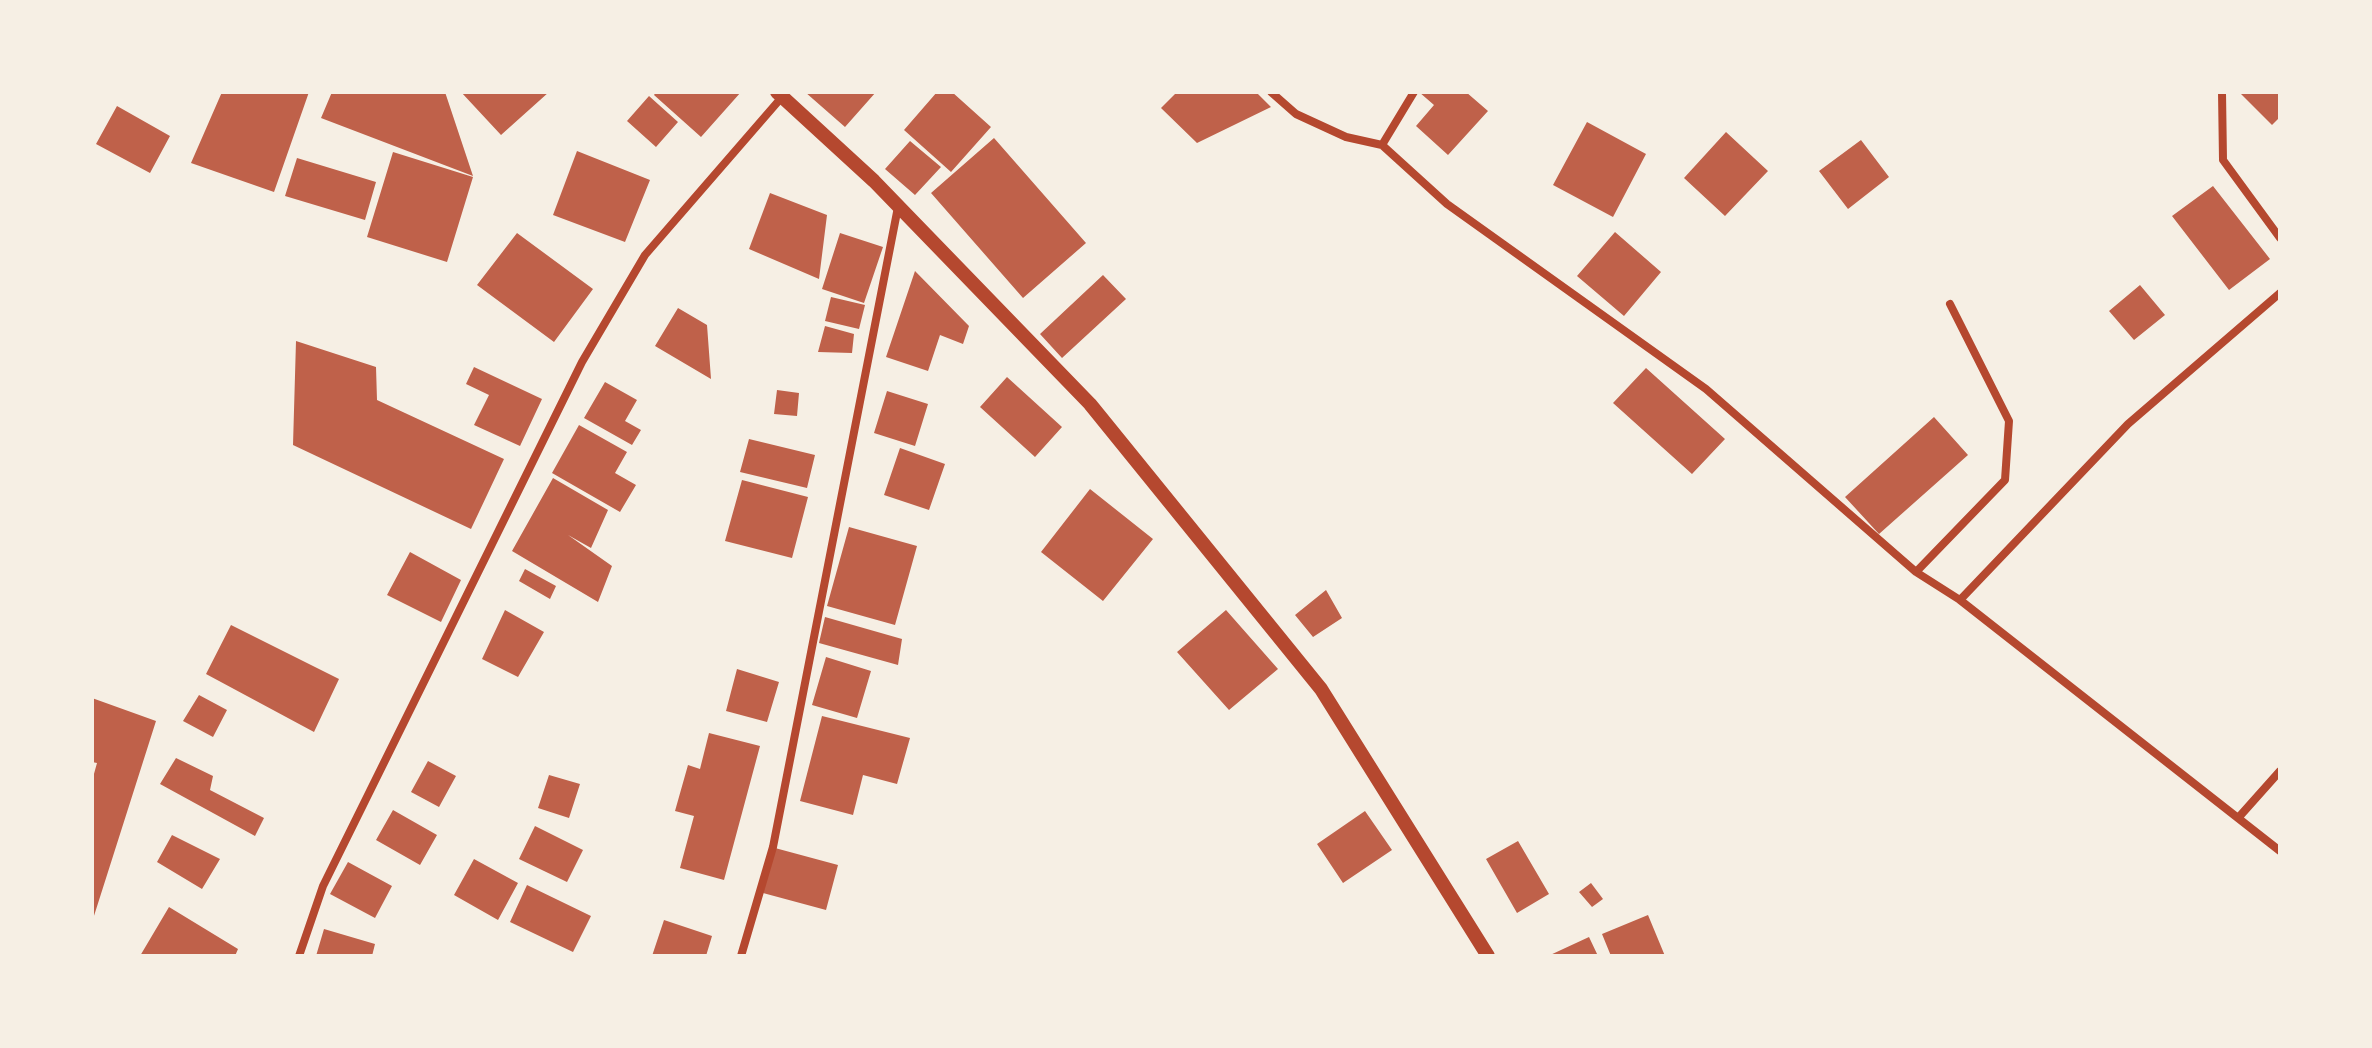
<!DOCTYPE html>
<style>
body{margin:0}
#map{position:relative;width:2372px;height:1048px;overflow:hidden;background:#f6efe4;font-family:Ubuntu,sans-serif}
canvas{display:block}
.frame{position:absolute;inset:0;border:94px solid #f6efe4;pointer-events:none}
</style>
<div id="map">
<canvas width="2372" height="1048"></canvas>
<div class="frame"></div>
</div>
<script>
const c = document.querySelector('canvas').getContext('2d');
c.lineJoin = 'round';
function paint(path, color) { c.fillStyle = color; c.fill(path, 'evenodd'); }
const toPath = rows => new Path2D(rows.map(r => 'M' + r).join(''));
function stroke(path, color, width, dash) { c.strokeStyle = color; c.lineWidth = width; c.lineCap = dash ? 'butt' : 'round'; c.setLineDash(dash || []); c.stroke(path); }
const building = toPath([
 [222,92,309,92,274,192,191,163],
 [332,92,445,92,473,176,321,118],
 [461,92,549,92,501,135],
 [656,92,741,92,701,137,654,95],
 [805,92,876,92,845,127],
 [937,92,952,92,991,127,951,172,904,130],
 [1177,92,1256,92,1271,107,1197,143,1161,108],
 [1419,92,1466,92,1488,111,1448,155,1416,126,1434,105],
 [2239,92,2280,92,2280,117,2272,125],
 [649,96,678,122,656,147,627,121],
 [117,106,170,136,150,173,96,144],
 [1587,122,1646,154,1613,217,1553,185],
 [1726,132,1768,171,1725,216,1684,178],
 [994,138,1086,243,1023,298,931,193],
 [1861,140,1889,177,1848,209,1819,171],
 [910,141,941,167,915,195,885,169],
 [577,151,650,180,625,242,553,215],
 [393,152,473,177,447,262,367,237],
 [297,158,376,182,365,220,285,196],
 [2213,186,2270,259,2229,290,2172,216],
 [770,193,827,215,819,279,749,249],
 [1615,232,1661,272,1624,316,1577,276],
 [517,233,593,289,554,342,477,285],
 [840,233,883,247,864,303,822,289],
 [915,271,969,326,963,344,940,335,928,371,886,357],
 [1103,275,1126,299,1062,358,1040,334],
 [2140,285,2165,315,2134,340,2109,311],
 [831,297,865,305,859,329,825,321],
 [678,308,707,325,711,379,655,346],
 [825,326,854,334,852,353,818,352],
 [296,341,376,367,377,400,504,459,471,529,293,445],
 [474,367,542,399,520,446,474,425,489,395,466,384],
 [1646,368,1725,439,1692,474,1613,403],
 [1007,377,1062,427,1035,457,980,407],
 [605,382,637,400,625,421,641,430,632,445,584,418],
 [777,390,799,393,797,416,774,414],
 [887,391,928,404,915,446,874,433],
 [1934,417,1968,455,1879,534,1845,497],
 [579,425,627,452,615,473,636,485,620,512,552,473],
 [749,439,815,455,807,488,740,472],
 [900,448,945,464,929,510,884,495],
 [553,478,608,510,591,548,568,535,612,566,598,602,512,551],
 [742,480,808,497,792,558,725,541],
 [1090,489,1153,539,1103,601,1041,552],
 [849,527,917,546,895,625,827,606],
 [410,552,461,580,441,622,387,595],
 [525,569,556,586,550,599,519,581],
 [1326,590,1342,618,1313,637,1295,615],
 [505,610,544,632,518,677,482,659],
 [1226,610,1278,669,1229,710,1177,652],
 [825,617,902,639,898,665,819,643],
 [231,625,339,679,314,732,206,674],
 [826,657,871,671,857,718,812,705],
 [737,669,779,682,767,722,726,711],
 [199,695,227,710,213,737,183,721],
 [92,698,156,721,93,919,92,781,97,763,92,762],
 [822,716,910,738,897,784,863,775,853,815,800,801],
 [709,733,760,746,724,880,680,868,694,816,675,811,688,765,700,769],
 [176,758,213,776,210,790,264,818,255,836,160,784],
 [428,761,456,776,439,807,411,792],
 [549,775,580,784,569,818,538,808],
 [393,810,437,835,420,865,376,840],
 [1365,811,1392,850,1343,883,1317,844],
 [535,826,583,850,567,882,519,859],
 [172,835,220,859,202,889,157,862],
 [1518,841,1549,894,1517,913,1486,859],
 [775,848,838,865,826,910,763,893],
 [474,859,518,883,498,920,454,895],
 [348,862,392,886,375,918,330,894],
 [1591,883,1603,899,1592,907,1579,892],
 [527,885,591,916,573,952,510,922],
 [169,907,238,949,235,956,140,956],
 [1648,915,1665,956,1611,956,1602,934],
 [664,920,712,936,706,956,652,956],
 [324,929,375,944,372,956,316,956],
 [1589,937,1598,956,1548,956]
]);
const minor = toPath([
 [1271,92,1296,114,1346,137,1382,145,1447,204,1706,389,1916,572,1960,600,2280,851],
 [2222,92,2223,160,2280,238],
 [1382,145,1414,92],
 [1916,572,2005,480,2009,421,1950,304],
 [1960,600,2128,424,2280,293],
 [2239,817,2280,771],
 [299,956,323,886,582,362,645,255,782,97],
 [741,956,773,847,898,207]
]);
const tertiary = toPath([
 [777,92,874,181,1090,404,1321,689,1488,956]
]);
paint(building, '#bf614a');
stroke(minor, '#b5482f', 8);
stroke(tertiary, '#b5482f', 14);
</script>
